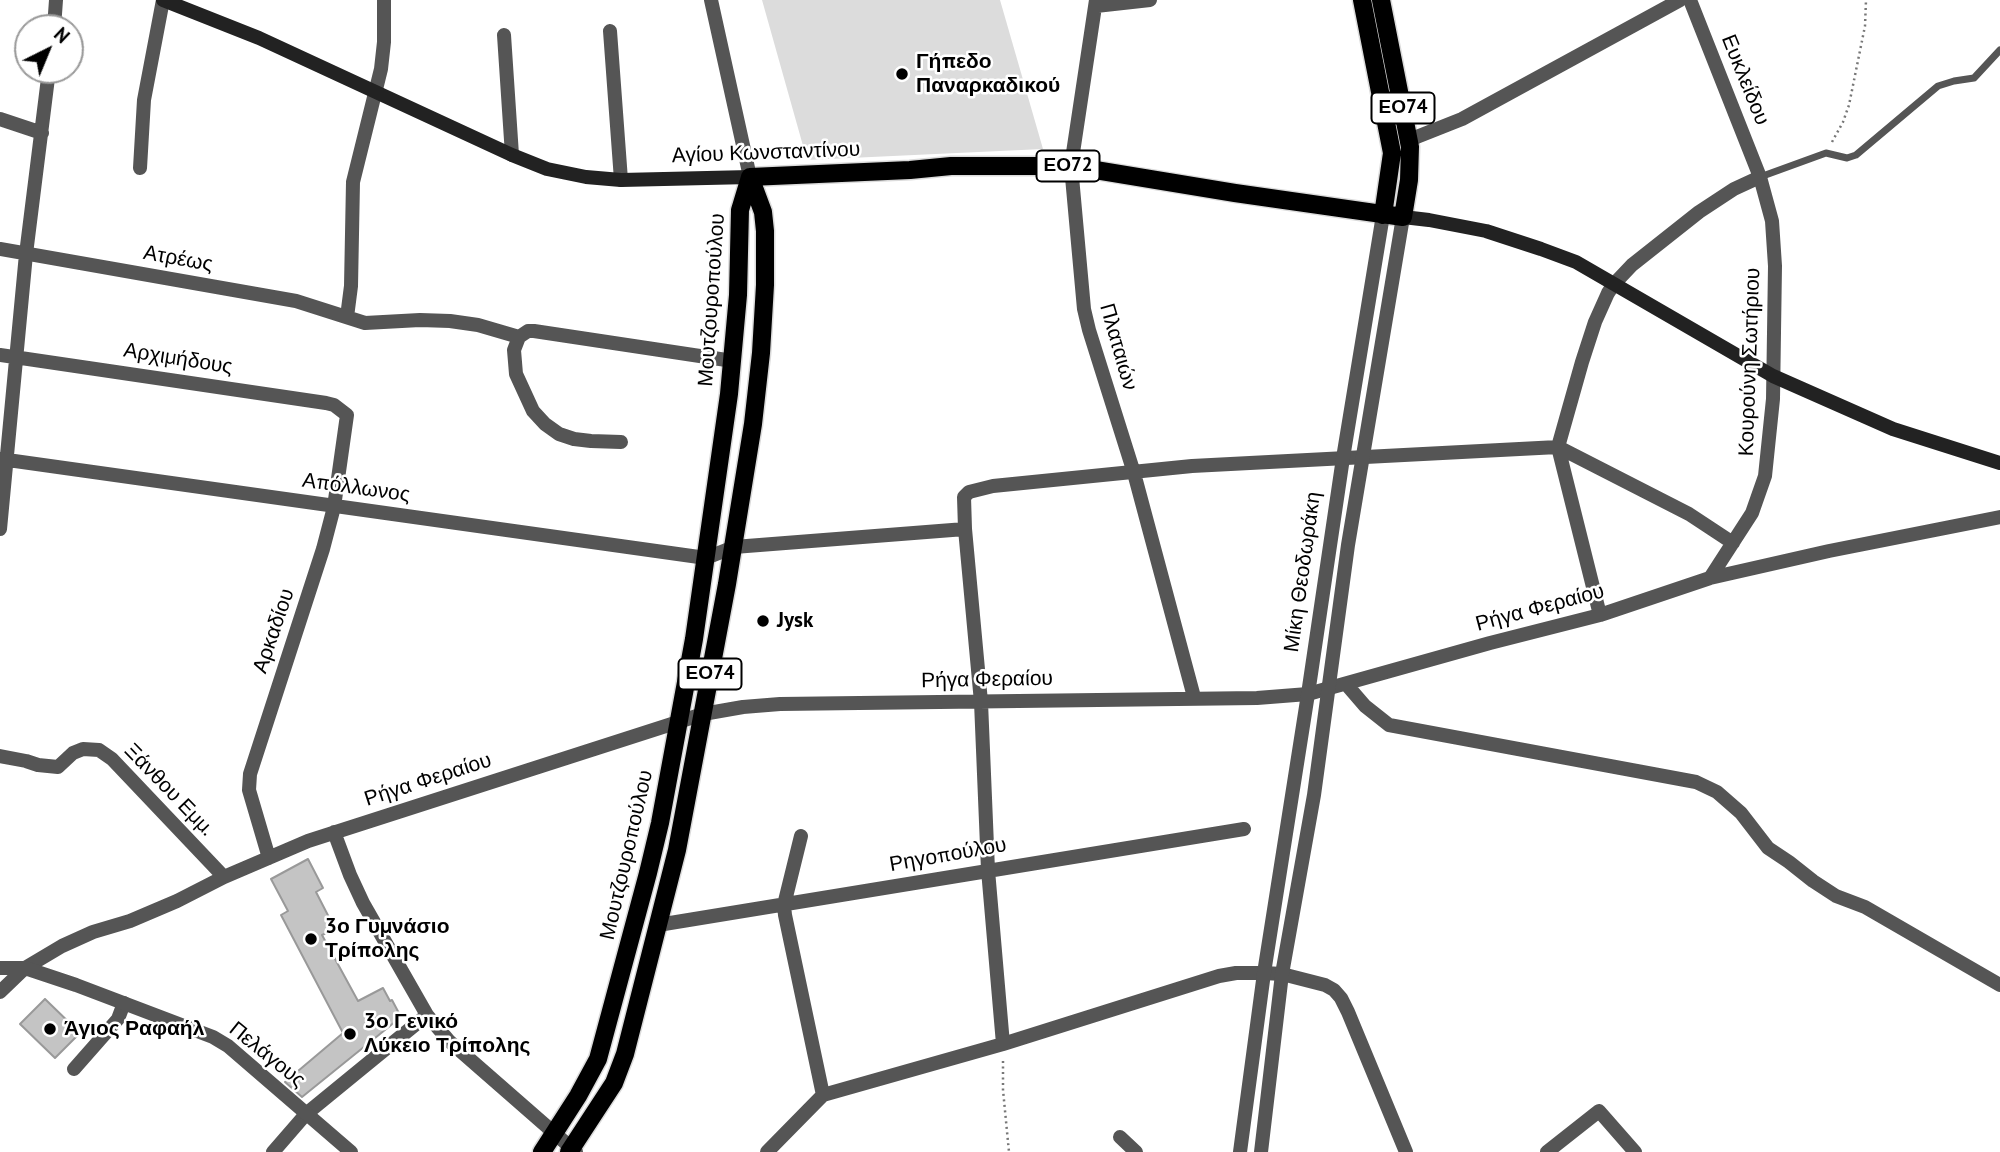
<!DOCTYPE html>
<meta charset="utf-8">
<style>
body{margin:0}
#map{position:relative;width:2000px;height:1152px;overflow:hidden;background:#fff;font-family:"PT Sans",sans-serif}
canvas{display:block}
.north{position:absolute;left:14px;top:14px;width:70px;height:70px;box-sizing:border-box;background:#fff;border:2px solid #999;border-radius:50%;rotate:43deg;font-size:19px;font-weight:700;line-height:28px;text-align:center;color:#000}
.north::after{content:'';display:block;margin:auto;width:24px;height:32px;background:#000;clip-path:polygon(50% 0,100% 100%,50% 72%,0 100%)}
</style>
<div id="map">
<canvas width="2000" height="1152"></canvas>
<div class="north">N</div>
</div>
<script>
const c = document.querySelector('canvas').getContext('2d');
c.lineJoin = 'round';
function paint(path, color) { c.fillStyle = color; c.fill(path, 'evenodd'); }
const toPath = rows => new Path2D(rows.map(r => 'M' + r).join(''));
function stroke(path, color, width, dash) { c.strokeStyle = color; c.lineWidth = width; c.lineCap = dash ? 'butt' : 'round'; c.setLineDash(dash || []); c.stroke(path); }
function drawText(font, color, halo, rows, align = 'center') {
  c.font = font + ' "PT Sans",sans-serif'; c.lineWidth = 5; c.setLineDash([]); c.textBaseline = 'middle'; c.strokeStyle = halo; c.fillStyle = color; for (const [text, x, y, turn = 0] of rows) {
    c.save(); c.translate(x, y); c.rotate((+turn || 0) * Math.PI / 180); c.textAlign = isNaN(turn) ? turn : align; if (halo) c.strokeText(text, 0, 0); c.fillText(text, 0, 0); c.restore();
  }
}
const green = toPath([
 [762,0,1000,0,1043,149,807,160]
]);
const building = toPath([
 [308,859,323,888,316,892,335,929,322,935,358,1001,383,988,390,1001,392,1000,401,1017,302,1097,285,1082,343,1033,281,915,288,911,271,879,308,859],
 [45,999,80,1033,55,1058,20,1024,45,999]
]);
const path = toPath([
 [1832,142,1843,122,1849,105,1865,26,1866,0],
 [1003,1061,1003,1090,1009,1152]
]);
const service = toPath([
 [1760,177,1826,153,1847,158,1856,155,1938,86,1954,81,1974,78,2000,50]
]);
const minor = toPath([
 [711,0,750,177],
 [1096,0,1071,166,1084,309,1089,330,1134,473,1194,697],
 [1690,0,1760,177,1772,221,1775,266,1773,399,1765,476,1752,513,1710,578],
 [1096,6,1150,0],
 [54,28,56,0],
 [610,31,621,180],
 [504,35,512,155],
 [0,119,42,133],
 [1409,140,1462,119,1680,0],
 [140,168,144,100,163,0],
 [0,249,296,301,365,323,420,320,450,321,478,325,519,337],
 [347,317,351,286,353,182,381,69,384,42,384,0],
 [0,355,326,403,334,405,347,415,334,507,323,549,250,774,249,790,269,858],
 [621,442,591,441,574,439,559,434,545,424,533,411,516,374,514,350,519,337,528,331,534,331,733,361],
 [0,459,706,558,734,547,965,529],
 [0,529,26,254,49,70],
 [1600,615,1558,447,1582,362,1595,322,1608,293,1614,284,1632,265,1699,212,1734,189,1760,177],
 [1346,684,1365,706,1389,725,1696,782,1717,792,1741,813,1768,848,1789,862,1813,881,1836,896,1865,907,2000,985],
 [0,756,26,761,38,765,58,767,73,753,83,749,99,750,112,759,224,877],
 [334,832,350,875,363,903,427,1015,449,1041,576,1152],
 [801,836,784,905,785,915,823,1095],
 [658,925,1244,829],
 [25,968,62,946,93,932,130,921,177,901,224,877,308,841,703,714,743,707,780,704,1257,698,1308,694,1490,643,1600,615,1710,578,1829,551,2000,517],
 [1003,1044,1219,976,1236,973,1264,973,1282,974,1325,985,1334,990,1341,998,1348,1012,1406,1152],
 [74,1069,118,1019,124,1003],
 [1120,1137,1136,1152],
 [273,1152,306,1114,427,1015],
 [767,1152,823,1095,1003,1044,988,870,981,702,965,529,964,497,969,492,993,486,1192,466,1558,447,1689,514,1733,543],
 [1547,1152,1599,1111,1635,1152]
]);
const tertiary = toPath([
 [0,968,25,968,76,985,213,1037,228,1046,351,1152],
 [0,992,25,968],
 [1240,1152,1264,973,1308,694,1343,458,1383,215],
 [1261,1152,1282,974,1314,795,1348,545,1403,217]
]);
const secondary = toPath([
 [163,0,259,38,512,155,547,169,586,177,621,180,750,177],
 [1403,217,1429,220,1486,231,1541,249,1576,262,1773,376,1893,429,2000,463]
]);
const primary = toPath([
 [1362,0,1392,153,1383,215],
 [750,177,910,170,951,166,1071,166,1235,193,1403,217,1409,180,1410,147,1381,0],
 [542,1152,578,1096,598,1059,648,873,660,823,694,639,729,394,738,295,740,210,750,177],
 [569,1152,614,1083,625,1054,677,850,727,584,753,424,761,353,765,285,765,231,763,212,750,177]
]);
const markers = [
 [902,74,7,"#000"],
 [763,621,7,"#000"],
 [311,939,7,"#000"],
 [50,1029,7,"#000"],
 [350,1034,7,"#000"]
];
const shields = [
 [1403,108,63],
 [1068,166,63],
 [710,674,63]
];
const shieldNames = [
 ["ΕΟ74",1403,108],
 ["ΕΟ72",1068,166],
 ["ΕΟ74",710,674]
];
const poiNames = [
 ["Γήπεδο",916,62],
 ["Παναρκαδικού",916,86],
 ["Jysk",777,621],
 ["3ο Γυμνάσιο",325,927],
 ["Τρίπολης",325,951],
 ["3ο Γενικό",364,1022],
 ["Λύκειο Τρίπολης",364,1046],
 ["Άγιος Ραφαήλ",64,1029]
];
const streetNames = [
 ["Ευκλείδου",1745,80,68],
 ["Αγίου Κωνσταντίνου",766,153,-2],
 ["Ατρέως",178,259,10],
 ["Μουτζουροπούλου",712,300,-86],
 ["Πλαταιών",1118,347,74],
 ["Αρχιμήδους",178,359,9],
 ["Κουρούνη Σωτήριου",1750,362,-88],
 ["Απόλλωνος",356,488,8],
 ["Μίκη Θεοδωράκη",1303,572,-82],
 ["Ρήγα Φεραίου",1540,608,-15],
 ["Αρκαδίου",274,631,-71],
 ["Ρήγα Φεραίου",987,680,-1],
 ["Ρήγα Φεραίου",428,780,-18],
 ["Ξάνθου Εμμ.",169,790,46],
 ["Μουτζουροπούλου",627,855,-77],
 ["Ρηγοπούλου",948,855,-10],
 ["Πελάγους",267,1055,39]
];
paint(green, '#dcdcdc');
paint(building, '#c4c4c4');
stroke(building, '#999', 2);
stroke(primary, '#dbdbdb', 21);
stroke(path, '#777', 2.5, [2, 3.5]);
stroke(service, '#555', 7);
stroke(minor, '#555', 14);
stroke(tertiary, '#555', 14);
stroke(secondary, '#222', 14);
stroke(primary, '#000', 18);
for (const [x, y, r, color] of markers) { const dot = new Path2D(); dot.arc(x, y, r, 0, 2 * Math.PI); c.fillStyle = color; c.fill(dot); stroke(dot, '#fff', 2.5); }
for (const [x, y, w] of shields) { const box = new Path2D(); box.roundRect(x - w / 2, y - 15.5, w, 31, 5); c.fillStyle = '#fff'; c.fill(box); stroke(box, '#000', 2); }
drawText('bold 19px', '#000', null, shieldNames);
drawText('bold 21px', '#000', '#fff', poiNames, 'left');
drawText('21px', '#000', '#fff', streetNames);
</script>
